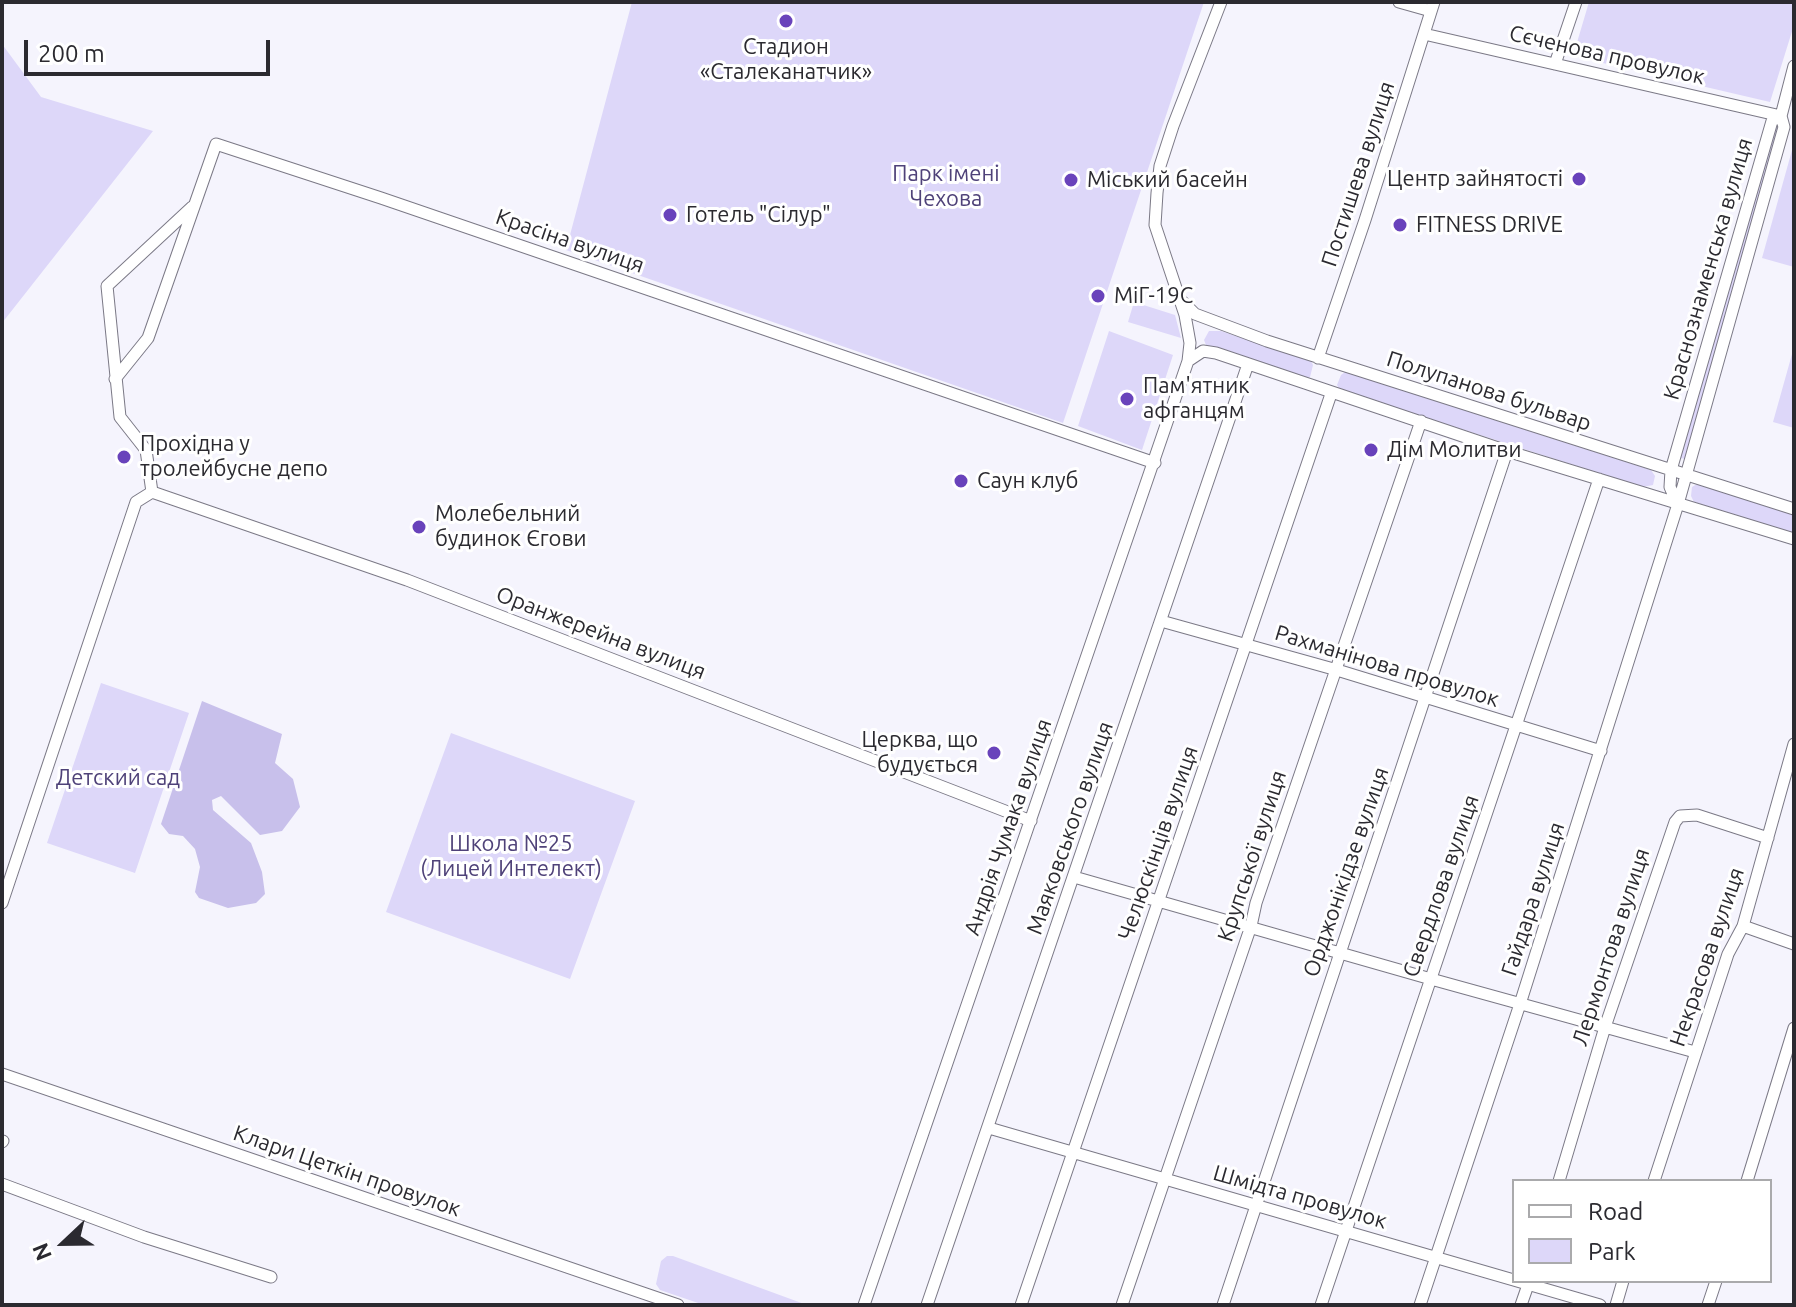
<!DOCTYPE html>
<meta charset="utf-8">
<style>
body{margin:0}
#map{position:relative;width:1796px;height:1307px;overflow:hidden;background:#f5f4fd;font-family:Ubuntu,sans-serif}
canvas{display:block}
.frame{position:absolute;inset:0;border:4px solid #2b2a30;pointer-events:none}
.legend{position:absolute;left:1512px;top:1179px;width:260px;height:104px;box-sizing:border-box;background:#fff;border:2px solid #aaaaac;margin:0;padding:10px 14px;list-style:none;font-size:24px;color:#2b2a30}
.legend li{display:flex;align-items:center;gap:16px;height:40px}
.legend b{width:40px;border:2px solid #aaaaac}
.north{position:absolute;left:24px;top:1203px;width:80px;height:80px;-webkit-text-stroke:6px #fff;paint-order:stroke;rotate:248deg;font-size:22px;font-weight:700;line-height:32px;text-align:center;color:#2b2a30}
.north::after{content:'';display:block;margin:auto;width:28px;height:36px;background:#2b2a30;clip-path:polygon(50% 0,100% 100%,50% 72%,0 100%)}
.scale{position:absolute;left:24px;top:40px;width:246px;height:36px;box-sizing:border-box;border:4px solid #2b2a30;border-top:0;padding-left:10px;font-size:24px;line-height:28px;white-space:nowrap;color:#2b2a30;-webkit-text-stroke:6px #fff;paint-order:stroke}
</style>
<div id="map">
<canvas width="1796" height="1307"></canvas>
<div class="frame"></div>
<ul class="legend">
<li><b style="height:10px;background:#fff"></b>Road</li>
<li><b style="height:22px;background:#ddd7f9"></b>Park</li>
</ul>
<div class="north">N</div>
<div class="scale">200 m</div>
</div>
<script>
const c = document.querySelector('canvas').getContext('2d');
c.lineJoin = 'round';
function paint(path, color) { c.fillStyle = color; c.fill(path, 'evenodd'); }
const toPath = rows => new Path2D(rows.map(r => 'M' + r).join(''));
function stroke(path, color, width, dash) { c.strokeStyle = color; c.lineWidth = width; c.lineCap = dash ? 'butt' : 'round'; c.setLineDash(dash || []); c.stroke(path); }
function drawText(font, color, halo, rows, align = 'center') {
  c.font = font + ' Ubuntu,sans-serif'; c.lineWidth = 6; c.setLineDash([]); c.textBaseline = 'middle'; c.strokeStyle = halo; c.fillStyle = color; for (const [text, x, y, turn = 0] of rows) {
    c.save(); c.translate(x, y); c.rotate((+turn || 0) * Math.PI / 180); c.textAlign = isNaN(turn) ? turn : align; if (halo) c.strokeText(text, 0, 0); c.fillText(text, 0, 0); c.restore();
  }
}
const green = toPath([
 [632,2,1204,2,1063,423,566,250],
 [1589,2,1794,2,1794,25,1770,102,1573,56],
 [2,44,41,97,153,131,2,323],
 [1776,122,1779,123,1685,459,1680,458],
 [1794,143,1794,267,1762,258],
 [1134,302,1175,315,1181,338,1128,322],
 [1109,331,1173,355,1142,450,1078,426],
 [1209,331,1221,331,1311,361,1313,365,1310,377,1306,378,1206,345,1204,340],
 [1794,347,1794,428,1773,422],
 [1345,372,1651,470,1655,476,1653,485,1642,487,1340,390,1337,385,1341,375],
 [1697,484,1794,514,1794,533,1694,502,1691,496,1692,487],
 [101,683,189,713,135,873,47,843],
 [451,733,635,801,570,979,386,912],
 [667,1256,673,1256,807,1305,704,1305,660,1290,656,1284,661,1261]
]);
const forest = toPath([
 [202,701,282,734,275,763,293,779,300,807,282,831,260,835,221,796,212,800,213,810,251,843,262,872,265,894,256,903,228,908,199,898,195,892,200,867,195,849,183,836,169,834,161,824]
]);
const minor = toPath([
 [1399,2,1431,11],
 [1424,34,1781,116],
 [1555,64,1576,2],
 [1183,302,1195,314,1267,341,1794,509],
 [1318,358,1365,220,1434,2],
 [1188,361,1203,351,1216,353,1507,451,1794,539],
 [115,379,148,338,216,144,381,198,1155,463],
 [152,492,407,580,1031,821],
 [152,492,146,450,120,417,107,286,192,207],
 [1677,503,1670,487,1671,470,1772,121,1781,116],
 [1161,621,1337,670,1601,751],
 [1074,877,1431,979,1695,1052],
 [2,903,136,502,152,492],
 [1743,926,1794,944],
 [2,1074,678,1305],
 [989,1128,1600,1305],
 [2,1142,3,1141],
 [1559,1181,1605,1027,1675,822,1680,816,1697,815,1768,838],
 [1654,1181,1728,954,1743,926,1794,744],
 [1747,1181,1794,1028],
 [2,1184,144,1237,271,1277],
 [864,1305,1188,361,1190,343,1185,315,1155,225,1157,193,1160,166,1173,126,1221,2],
 [927,1305,1248,364],
 [1021,1305,1331,394],
 [1122,1305,1251,926,1256,903,1421,421],
 [1223,1305,1507,451],
 [1321,1305,1599,479],
 [1420,1305,1520,1004,1678,504,1784,127,1781,116,1794,66],
 [1521,1305,1529,1282],
 [1616,1305,1623,1281],
 [1708,1305,1716,1281]
]);
const markers = [
 [786,21,8,"#6943bb"],
 [1579,179,8,"#6943bb"],
 [1071,180,8,"#6943bb"],
 [670,215,8,"#6943bb"],
 [1400,225,8,"#6943bb"],
 [1098,296,8,"#6943bb"],
 [1127,399,8,"#6943bb"],
 [1371,450,8,"#6943bb"],
 [124,457,8,"#6943bb"],
 [961,481,8,"#6943bb"],
 [419,527,8,"#6943bb"],
 [994,753,8,"#6943bb"]
];
const poiNames = [
 ["Стадион",786,47,"center"],
 ["«Сталеканатчик»",786,72,"center"],
 ["Центр зайнятості",1563,179,"right"],
 ["Міський басейн",1087,180],
 ["Готель \"Сілур\"",686,215],
 ["FITNESS DRIVE",1416,225],
 ["МіГ-19С",1114,296],
 ["Пам'ятник",1143,386],
 ["афганцям",1143,411],
 ["Прохідна у",140,444],
 ["тролейбусне депо",140,469],
 ["Дім Молитви",1387,450],
 ["Саун клуб",977,481],
 ["Молебельний",435,514],
 ["будинок Єгови",435,539],
 ["Церква, що",978,740,"right"],
 ["будується",978,765,"right"]
];
const streetNames = [
 ["Сєченова провулок",1607,55,13],
 ["Постишева вулиця",1358,174,-72],
 ["Красіна вулиця",570,241,19],
 ["Краснознаменська вулиця",1708,269,-74],
 ["Полупанова бульвар",1489,391,18],
 ["Оранжерейна вулиця",601,633,21],
 ["Рахманінова провулок",1387,666,17],
 ["Андрія Чумака вулиця",1008,827,-71],
 ["Маяковського вулиця",1070,828,-71],
 ["Челюскінців вулиця",1158,843,-71],
 ["Крупської вулиця",1252,856,-72],
 ["Орджонікідзе вулиця",1346,872,-71],
 ["Свердлова вулиця",1441,886,-71],
 ["Гайдара вулиця",1533,899,-72],
 ["Лермонтова вулиця",1611,947,-72],
 ["Некрасова вулиця",1707,957,-71],
 ["Клари Цеткін провулок",347,1171,19],
 ["Шмідта провулок",1300,1197,16]
];
const parkNames = [
 ["Парк імені",946,174],
 ["Чехова",946,199],
 ["Детский сад",118,778],
 ["Школа №25",511,844],
 ["(Лицей Интелект)",511,869]
];
paint(green, '#ddd7f9');
paint(forest, '#c8c0eb');
stroke(minor, '#7b7986', 13);
stroke(minor, '#fff', 11);
for (const [x, y, r, color] of markers) { const dot = new Path2D(); dot.arc(x, y, r, 0, 2 * Math.PI); c.fillStyle = color; c.fill(dot); stroke(dot, '#fff', 3); }
drawText('22px', '#2b2a30', '#fff', poiNames, 'left');
drawText('22px', '#2b2a30', '#fff', streetNames);
drawText('22px', '#4f4279', '#fff', parkNames);
</script>
